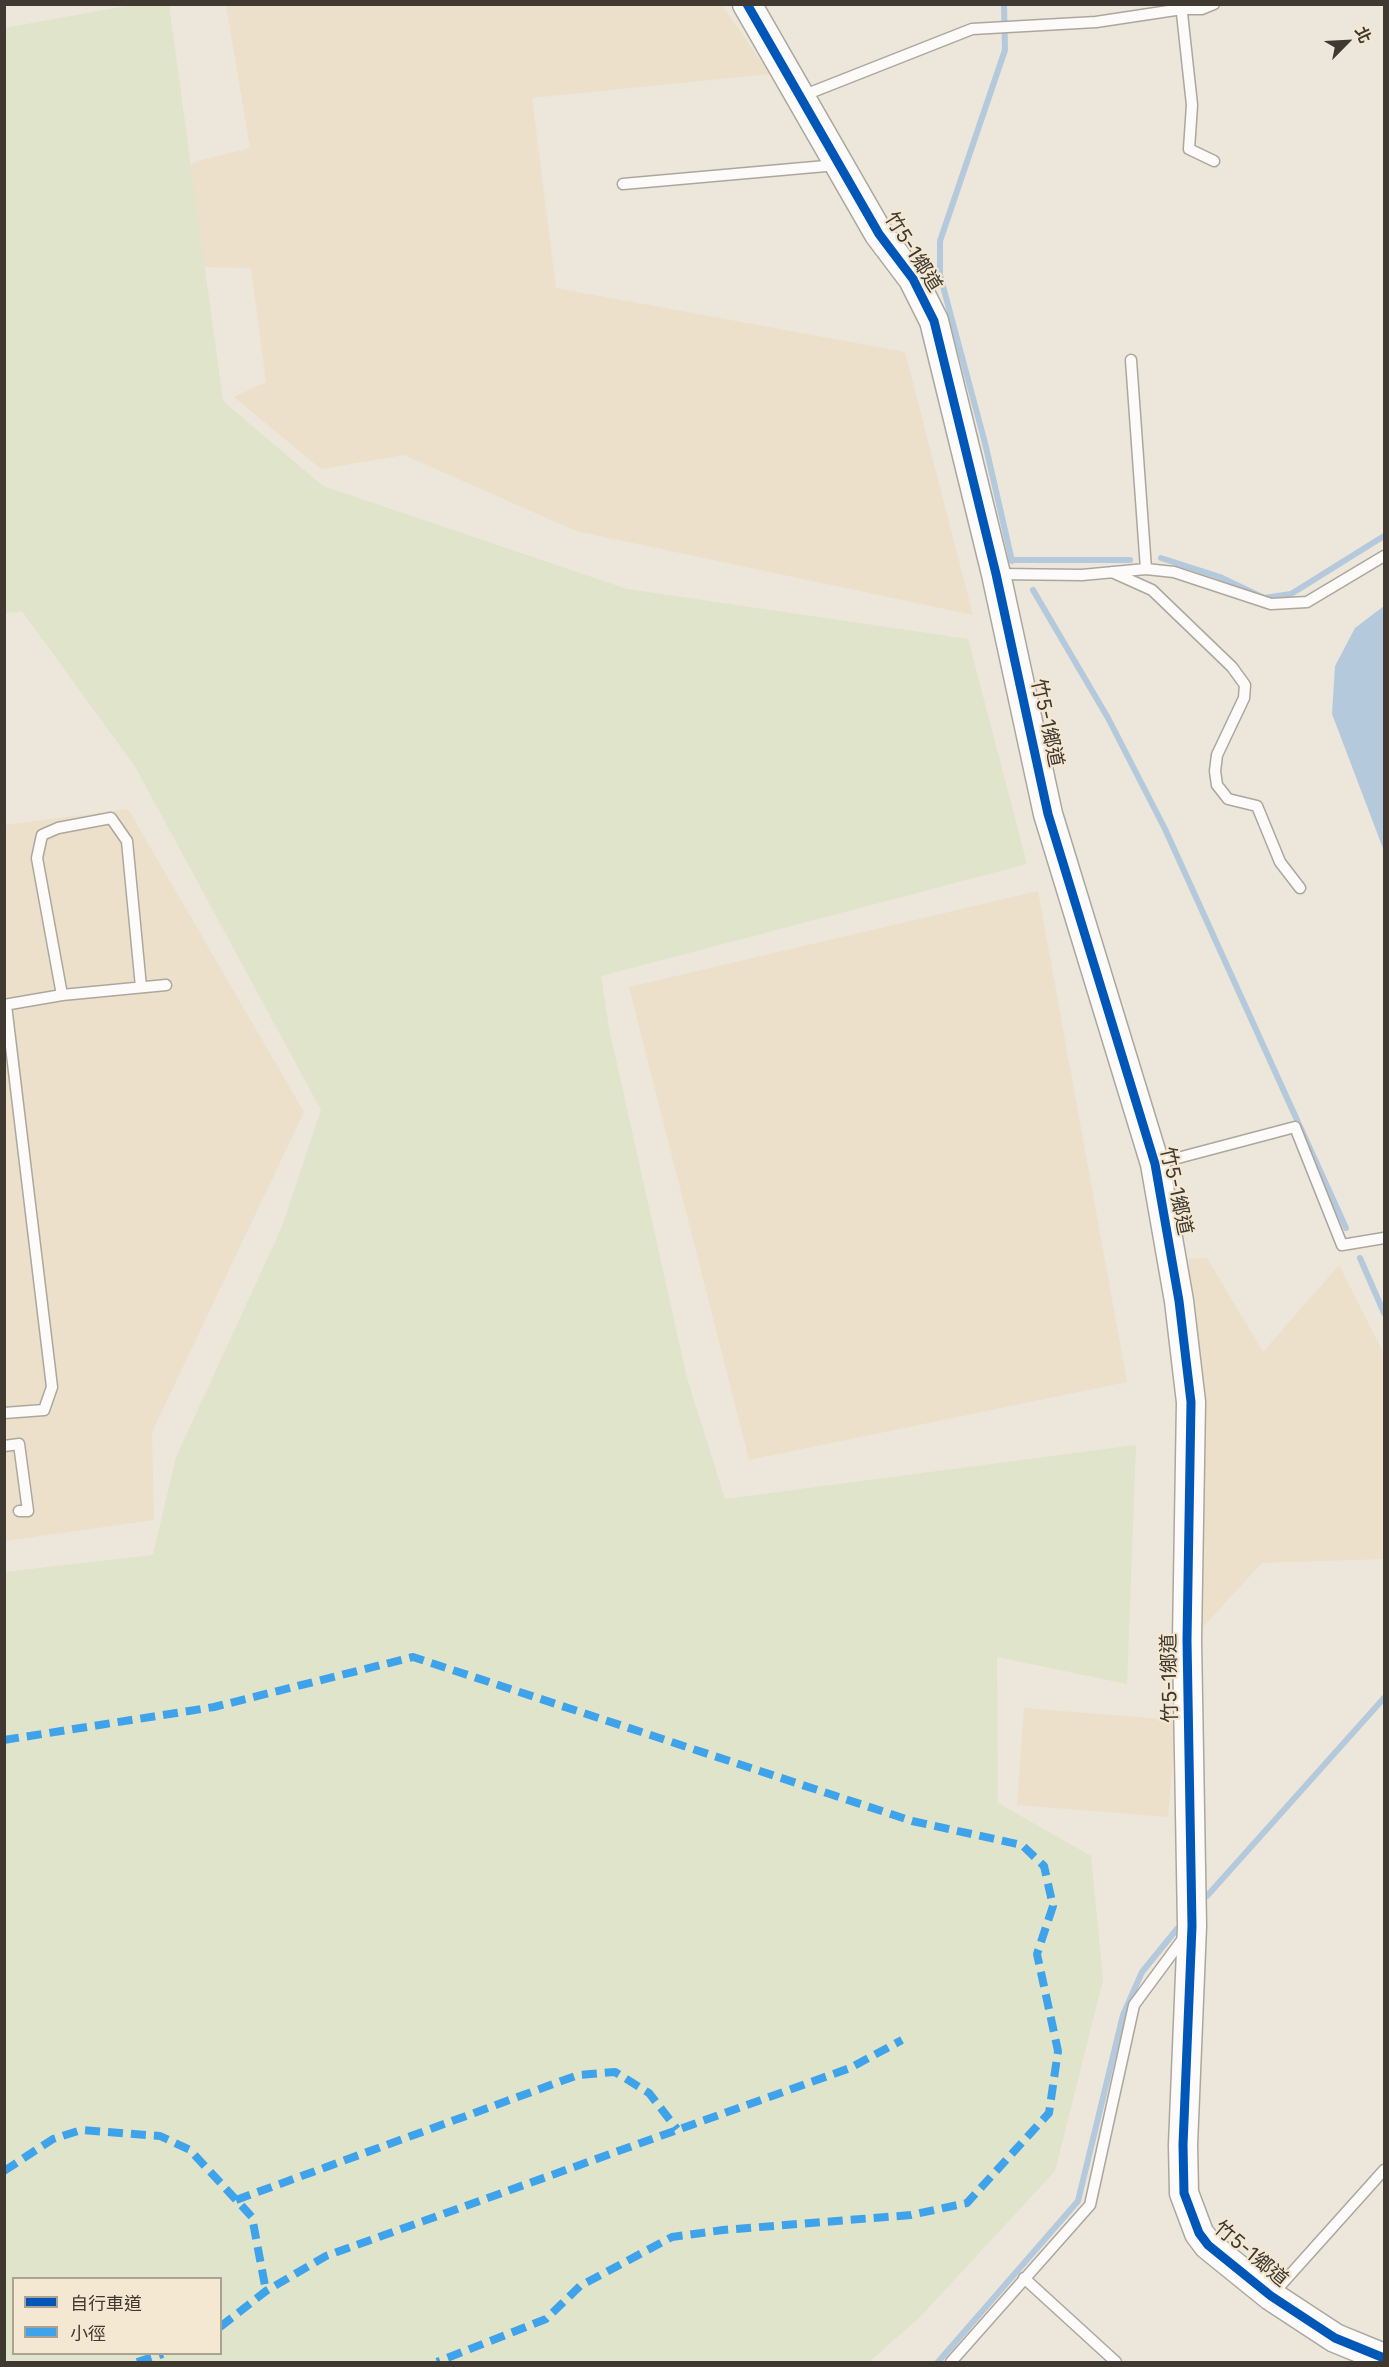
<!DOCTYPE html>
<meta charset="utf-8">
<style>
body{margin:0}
#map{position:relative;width:1389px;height:2367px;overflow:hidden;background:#ede6da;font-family:Inter,"Noto Sans TC",sans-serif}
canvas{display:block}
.frame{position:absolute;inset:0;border:6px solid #3f3931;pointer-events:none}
.legend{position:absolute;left:12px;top:2277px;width:210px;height:78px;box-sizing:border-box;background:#f5e8d2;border:2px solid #aca292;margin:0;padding:8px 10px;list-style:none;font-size:18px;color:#3f3931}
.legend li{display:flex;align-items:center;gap:12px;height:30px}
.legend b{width:30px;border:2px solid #aca292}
.north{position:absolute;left:1317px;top:12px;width:60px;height:60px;-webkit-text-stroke:4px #f5e8d2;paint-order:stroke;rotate:66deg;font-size:16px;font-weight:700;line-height:24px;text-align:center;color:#3f3931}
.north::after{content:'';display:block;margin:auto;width:21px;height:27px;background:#3f3931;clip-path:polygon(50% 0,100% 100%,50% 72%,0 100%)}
</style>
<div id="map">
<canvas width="1389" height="2367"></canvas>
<div class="frame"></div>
<ul class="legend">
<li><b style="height:8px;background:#0057b8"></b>自行車道</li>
<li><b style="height:8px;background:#3fa3eb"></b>小徑</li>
</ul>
<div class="north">北</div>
</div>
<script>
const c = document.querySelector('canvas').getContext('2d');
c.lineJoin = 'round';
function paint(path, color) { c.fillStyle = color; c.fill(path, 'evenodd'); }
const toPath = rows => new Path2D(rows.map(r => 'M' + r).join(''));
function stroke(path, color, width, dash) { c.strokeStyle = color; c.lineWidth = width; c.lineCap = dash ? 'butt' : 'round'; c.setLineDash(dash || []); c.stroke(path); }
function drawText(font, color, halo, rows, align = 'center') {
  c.font = font + ' Inter,"Noto Sans TC",sans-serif'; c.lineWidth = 4.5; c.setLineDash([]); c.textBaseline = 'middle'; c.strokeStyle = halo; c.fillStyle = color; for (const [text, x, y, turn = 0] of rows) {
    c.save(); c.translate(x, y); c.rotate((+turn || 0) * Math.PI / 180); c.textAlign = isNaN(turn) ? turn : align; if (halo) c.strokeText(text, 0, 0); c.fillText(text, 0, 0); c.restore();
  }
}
const built = toPath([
 [226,5,722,5,770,74,532,98,556,288,905,352,973,615,576,531,404,455,321,469,234,397,266,382,251,268,154,266,155,180,198,161,250,148],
 [128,809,304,1112,152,1432,154,1520,5,1541,4,825],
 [1038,891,1127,1382,749,1460,629,987],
 [1207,1258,1263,1352,1339,1265,1384,1354,1384,1559,1262,1563,1202,1628,1189,1259],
 [1024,1708,1176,1720,1168,1817,1017,1805]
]);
const green = toPath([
 [137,4,169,5,223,401,323,486,627,589,968,639,1027,864,601,976,609,1028,687,1378,725,1499,1136,1445,1127,1684,997,1657,998,1803,1091,1856,1103,1980,1055,2171,919,2318,869,2362,5,2362,5,1572,153,1555,176,1457,282,1227,321,1110,136,768,22,611,5,613,5,28],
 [14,2278,220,2278,220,2354,14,2354]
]);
const water = toPath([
 [1384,606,1384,851,1332,714,1335,666,1355,628]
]);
const stream = toPath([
 [1004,4,1005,50,940,241,940,275,985,443,1012,561],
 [1161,558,1220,577,1264,598,1291,594,1384,536],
 [1011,560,1130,560],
 [1033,590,1108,718,1165,829,1346,1228],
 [1360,1258,1384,1313],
 [1207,1896,1384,1698],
 [938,2362,1078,2201,1123,2015,1142,1972,1177,1929]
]);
const lane = toPath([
 [1181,4,1192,105,1189,149,1214,161],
 [802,96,972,29,1096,22,1182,9,1202,9,1214,4],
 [623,184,837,165],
 [1131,360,1146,569],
 [1112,572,1152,590,1232,667,1245,685,1244,698,1217,755,1215,771,1217,785,1228,799,1257,806,1280,862,1300,888],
 [998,574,1082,575,1146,569,1174,572,1271,604,1307,602,1384,556],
 [62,995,37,858,42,835,58,828,111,818,127,841,141,987],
 [4,1005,62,995,166,985],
 [1155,1164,1295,1127,1342,1245,1384,1238],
 [4,1413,44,1410,52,1387,6,1005],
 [4,1446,19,1444,28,1511,19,1511],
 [1024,2278,1116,2362],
 [1271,2296,1384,2170],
 [951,2362,1090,2205,1134,2005,1185,1936]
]);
const secondary = toPath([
 [747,4,879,234,913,279,934,321,996,574,1048,814,1155,1164,1179,1301,1191,1402,1187,1640,1192,1926,1183,2145,1184,2193,1199,2233,1208,2245,1271,2296,1335,2338,1384,2358]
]);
const quiet = toPath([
 [4,1740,214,1707,413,1657,912,1821,1022,1845,1044,1866,1053,1906,1037,1954,1058,2051,1049,2113,967,2203,911,2215,723,2230,672,2237,580,2286,546,2319,437,2362],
 [4,2171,53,2139,81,2130,160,2136,190,2150,252,2217,266,2291],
 [236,2200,578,2075,615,2072,649,2093,677,2129],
 [220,2327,266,2291,326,2256,850,2068,902,2040],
 [137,2362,163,2354]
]);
const cycleway = toPath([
 [747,4,879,234,913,279,934,321,996,574,1048,814,1155,1164,1179,1301,1191,1402,1187,1640,1192,1926,1183,2145,1184,2193,1199,2233,1208,2245,1271,2296,1335,2338,1384,2358]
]);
const streetNames = [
 ["竹5-1鄉道",913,252,58],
 ["竹5-1鄉道",1047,723,78],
 ["竹5-1鄉道",1176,1191,78],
 ["竹5-1鄉道",1170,1678,-91],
 ["竹5-1鄉道",1251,2254,40]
];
paint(built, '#ece0cb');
paint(green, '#dfe4ca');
paint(water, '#b4c9dc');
stroke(stream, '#b4c9dc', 6);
stroke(lane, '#aca79e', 13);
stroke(secondary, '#aca79e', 31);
stroke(lane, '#fcfbf9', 10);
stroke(secondary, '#fcfbf9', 28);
stroke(quiet, '#3fa3eb', 8, [15, 8]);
stroke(cycleway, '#0057b8', 9);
drawText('20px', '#3f3931', '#f5e8d2', streetNames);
</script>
